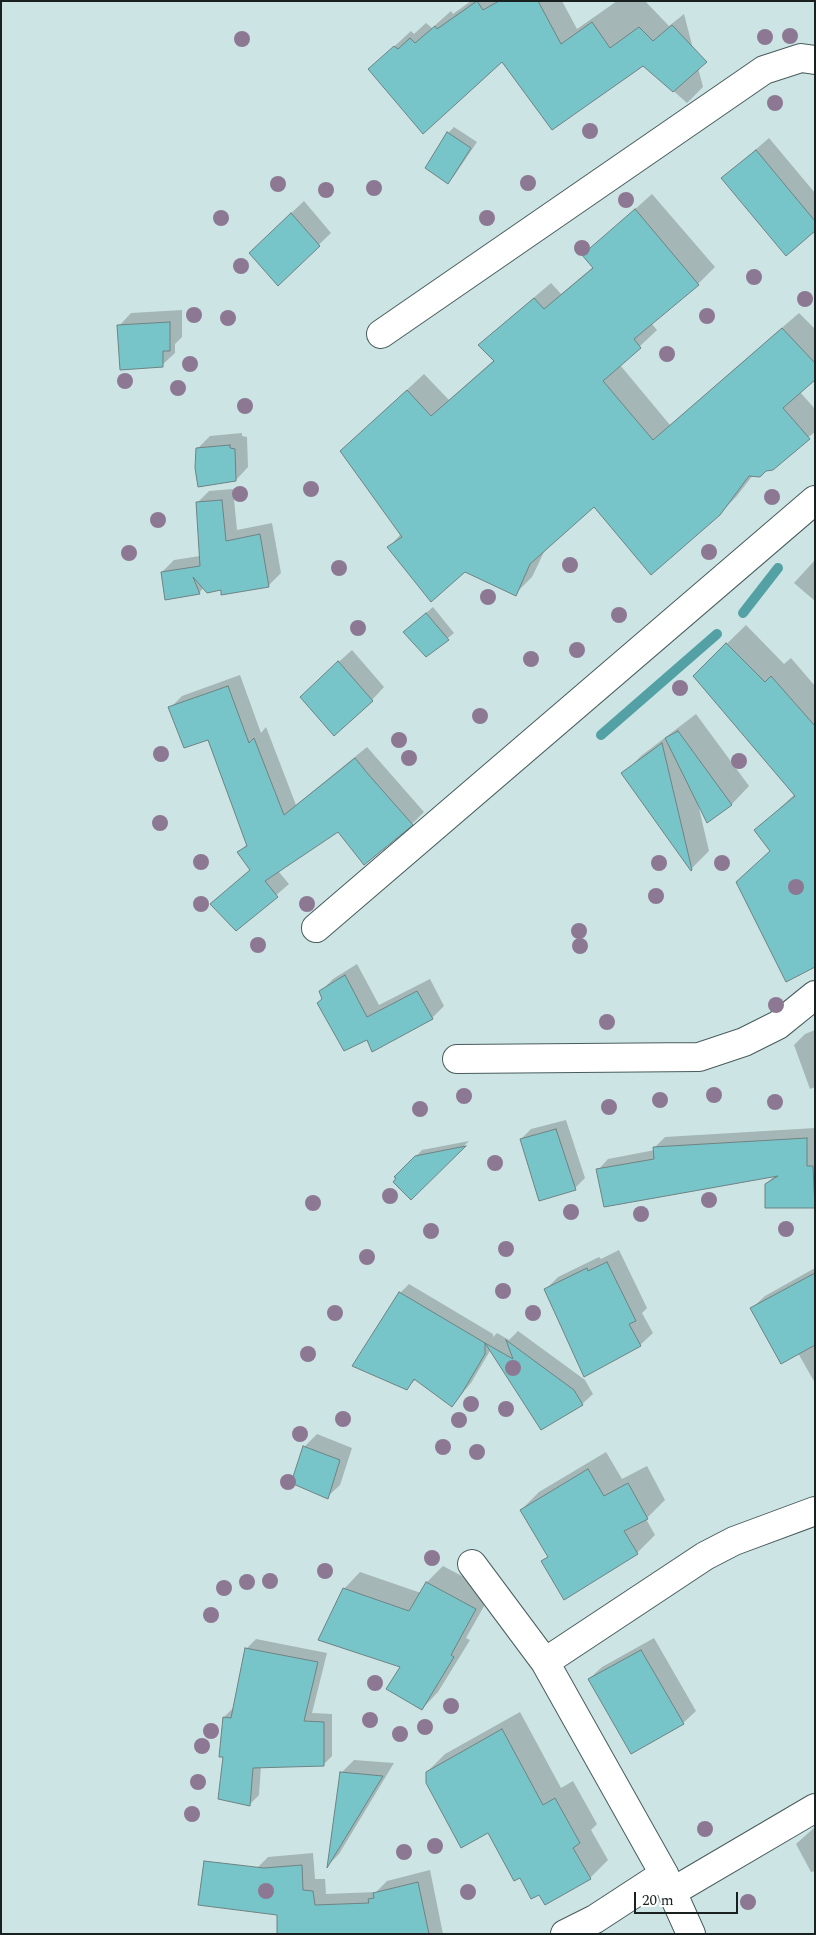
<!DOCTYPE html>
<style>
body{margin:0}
#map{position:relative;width:816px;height:1935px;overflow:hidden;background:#cde4e4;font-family:Spectral,serif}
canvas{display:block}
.frame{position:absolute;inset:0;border:2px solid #182020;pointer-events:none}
.scale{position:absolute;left:634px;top:1892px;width:104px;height:22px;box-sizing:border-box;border:2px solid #182020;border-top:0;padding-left:6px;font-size:15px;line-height:18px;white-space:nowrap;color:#182020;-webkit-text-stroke:4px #fff;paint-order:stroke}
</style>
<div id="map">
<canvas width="816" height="1935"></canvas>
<div class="frame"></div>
<div class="scale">20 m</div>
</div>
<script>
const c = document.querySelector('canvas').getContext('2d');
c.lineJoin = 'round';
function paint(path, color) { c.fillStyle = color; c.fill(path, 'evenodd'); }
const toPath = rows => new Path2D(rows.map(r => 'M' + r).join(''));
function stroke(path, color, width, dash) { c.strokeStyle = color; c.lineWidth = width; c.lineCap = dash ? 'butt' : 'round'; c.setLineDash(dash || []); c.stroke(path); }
const shadow = toPath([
 [471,1,562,1,577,29,617,1,645,1,669,26,684,14,703,87,687,103,643,64,502,60,370,69,411,31,414,34,426,23,432,28,451,11,453,14],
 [454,127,477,142,454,176,448,182,448,133],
 [769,138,815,193,815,229,723,178],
 [652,194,715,267,698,284,651,323,657,330,620,365,670,425,799,313,815,329,815,379,800,392,815,409,815,432,766,470,753,475,736,497,719,514,595,506,545,550,532,577,515,594,465,571,389,547,401,534,341,451,424,374,449,400,494,360,480,345,497,329,551,283,561,294,593,267,584,255],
 [304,201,331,233,278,284,263,240],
 [182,310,182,337,175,344,175,353,162,365,119,326,131,313],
 [242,433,242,436,247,437,248,467,236,480,197,449,210,436],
 [233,489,237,530,272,523,281,573,269,585,223,593,222,589,204,587,199,593,162,572,174,560,200,556,197,503,209,491],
 [815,560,815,601,794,583],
 [433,607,454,633,426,656,411,626],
 [746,625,784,664,791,658,815,686,815,966,738,882,771,850,755,831,795,794,694,676],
 [352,650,384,687,372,700,314,684],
 [240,675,261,733,266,727,296,805,367,747,424,812,412,824,338,830,278,871,289,884,236,930,212,904,251,869,239,852,247,844,209,738,170,708,182,696],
 [696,714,749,786,732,804,708,821,698,804,709,851,692,868,623,774,641,756],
 [357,964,379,1005,430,979,444,1006,432,1018,367,1039,323,998,320,992,333,979],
 [815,1030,815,1087,810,1089,794,1045,805,1034],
 [566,1120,585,1178,575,1188,521,1139,531,1129],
 [815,1128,815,1207,766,1184,775,1175,598,1170,608,1159,655,1150,654,1148,665,1137],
 [469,1141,411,1198,396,1177,422,1150],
 [619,1250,647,1308,642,1313,653,1333,640,1345,545,1290,558,1277,599,1257,601,1259],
 [815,1268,815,1383,798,1353,752,1308,765,1296],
 [409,1284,493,1334,493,1337,497,1333,509,1340,518,1331,585,1380,593,1394,582,1404,491,1349,471,1383,452,1405,416,1379,406,1389,400,1293],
 [317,1434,352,1448,340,1485,327,1497,304,1447],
 [606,1452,622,1479,647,1466,665,1500,646,1519,655,1535,637,1553,543,1561,548,1556,521,1510,539,1492],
 [443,1566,492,1592,466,1638,470,1640,438,1692,422,1709,402,1666,344,1589,360,1572,421,1593,427,1582],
 [654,1638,696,1711,683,1723,589,1679,602,1667],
 [256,1639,327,1653,312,1713,332,1714,332,1756,323,1765,261,1766,259,1795,250,1804,224,1756,224,1717,233,1708,247,1648],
 [520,1712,561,1788,573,1781,597,1824,591,1830,608,1860,590,1878,539,1894,521,1876,489,1832,427,1772,445,1754],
 [354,1760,394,1763,339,1854,328,1865,341,1773],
 [815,1827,815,1871,811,1872,796,1844],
 [313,1853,315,1879,325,1879,326,1894,376,1892,387,1881,430,1870,443,1934,278,1934,278,1914,256,1869,268,1857]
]);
const stream = toPath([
 [743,613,778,568],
 [601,735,717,634]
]);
const building = toPath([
 [477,1,483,10,499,1,538,1,561,44,592,22,610,48,639,27,653,41,672,25,707,62,673,92,643,66,552,130,502,62,423,134,368,69,394,46,398,49,410,38,415,43,435,26,437,29,477,1],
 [447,132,471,148,448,184,425,168,447,132],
 [756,150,815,221,815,231,786,256,721,178,756,150],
 [635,209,699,285,634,339,641,348,603,381,653,440,782,328,815,363,815,380,783,408,810,439,773,470,766,471,760,477,749,476,720,515,651,575,594,507,530,564,516,596,465,572,431,602,387,547,402,537,340,451,407,390,431,416,494,361,478,345,534,298,544,309,593,268,582,255,635,209],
 [291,213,320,246,278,286,249,253,291,213],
 [170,322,170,351,163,351,163,367,120,370,117,325,170,322],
 [230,445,230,448,235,449,236,481,198,487,195,468,196,448,230,445],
 [222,500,226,541,260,534,269,587,221,595,221,590,207,593,193,577,200,594,165,600,161,572,200,566,196,502,222,500],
 [426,613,449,640,426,657,403,632,426,613],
 [726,643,765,682,771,676,815,726,815,967,786,982,736,882,770,851,754,830,795,796,693,676,726,643],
 [338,661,373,701,334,736,300,697,338,661],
 [228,686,249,743,254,738,284,815,355,758,368,774,413,825,364,865,338,832,265,881,278,897,236,931,210,904,250,870,237,852,247,846,208,740,184,748,168,707,228,686],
 [678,731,732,805,707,823,665,738,678,731],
 [662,743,692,870,691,871,621,773,662,743],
 [345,975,367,1017,417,991,433,1019,372,1052,367,1040,344,1051,317,1003,322,999,319,991,345,975],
 [556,1129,576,1190,539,1201,520,1139,556,1129],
 [807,1138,807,1166,813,1166,815,1208,765,1208,765,1184,778,1176,604,1207,596,1169,654,1159,653,1147,807,1138],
 [466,1146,411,1200,393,1182,396,1178,394,1177,415,1156,466,1146],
 [607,1262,636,1321,629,1324,641,1346,584,1377,544,1289,587,1268,588,1271,607,1262],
 [815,1273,815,1345,781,1364,750,1308,815,1273],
 [399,1292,485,1343,485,1354,462,1393,452,1407,414,1379,407,1390,352,1366,399,1292],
 [506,1340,574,1390,583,1405,541,1430,485,1343,513,1359,506,1340],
 [303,1446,340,1460,328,1499,291,1483,303,1446],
 [588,1469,604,1496,628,1483,648,1519,624,1531,638,1554,564,1600,541,1561,548,1557,520,1510,588,1469],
 [426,1582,476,1609,451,1655,454,1657,422,1710,386,1689,400,1667,318,1640,343,1588,409,1611,426,1582],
 [245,1648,318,1662,304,1721,324,1722,324,1766,253,1768,250,1806,218,1799,223,1757,219,1757,223,1717,231,1718,245,1648],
 [641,1650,684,1724,631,1754,588,1679,641,1650],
 [502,1729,543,1805,555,1798,580,1843,573,1848,591,1879,545,1905,539,1895,531,1899,520,1878,514,1881,488,1833,461,1848,426,1783,426,1772,502,1729],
 [340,1772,383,1776,327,1868,340,1772],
 [204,1861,264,1868,302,1865,303,1890,313,1891,315,1905,369,1903,368,1899,374,1898,373,1893,418,1882,429,1934,277,1934,277,1915,198,1905,204,1861]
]);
const minor = toPath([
 [381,334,764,70,801,58,815,60],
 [316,928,815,500],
 [457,1059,699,1057,744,1042,778,1025,815,995],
 [472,1564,545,1662,664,1874,691,1934],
 [545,1662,705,1556,734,1541,815,1511],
 [672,1892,815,1808],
 [565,1934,595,1919,664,1874]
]);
const trees = [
 [790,36],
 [765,37],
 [242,39],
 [775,103],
 [590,131],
 [528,183],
 [278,184],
 [374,188],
 [326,190],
 [626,200],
 [221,218],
 [487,218],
 [582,248],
 [241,266],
 [754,277],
 [805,299],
 [194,315],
 [707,316],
 [228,318],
 [667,354],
 [190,364],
 [125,381],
 [178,388],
 [245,406],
 [311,489],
 [240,494],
 [772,497],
 [158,520],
 [709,552],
 [129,553],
 [570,565],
 [339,568],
 [488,597],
 [619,615],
 [358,628],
 [577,650],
 [531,659],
 [680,688],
 [480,716],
 [399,740],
 [161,754],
 [409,758],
 [739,761],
 [160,823],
 [201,862],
 [659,863],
 [722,863],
 [796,887],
 [656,896],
 [201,904],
 [307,904],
 [579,931],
 [258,945],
 [580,946],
 [776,1005],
 [607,1022],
 [714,1095],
 [464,1096],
 [660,1100],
 [775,1102],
 [609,1107],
 [420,1109],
 [495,1163],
 [390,1196],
 [709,1200],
 [313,1203],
 [571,1212],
 [641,1214],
 [786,1229],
 [431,1231],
 [506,1249],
 [367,1257],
 [503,1291],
 [335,1313],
 [533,1313],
 [308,1354],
 [513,1368],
 [471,1404],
 [506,1409],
 [343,1419],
 [459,1420],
 [300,1434],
 [443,1447],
 [477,1452],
 [288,1482],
 [432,1558],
 [325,1571],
 [270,1581],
 [247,1582],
 [224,1588],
 [211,1615],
 [375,1683],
 [451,1706],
 [370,1720],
 [425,1727],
 [211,1731],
 [400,1734],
 [202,1746],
 [198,1782],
 [192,1814],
 [705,1829],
 [435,1846],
 [404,1852],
 [266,1891],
 [468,1892],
 [748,1902]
];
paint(shadow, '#0003');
stroke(stream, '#53a1a5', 10);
paint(building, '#77c5c9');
stroke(building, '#6e8283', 1);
stroke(minor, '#495c5d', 30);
stroke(minor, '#fff', 28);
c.fillStyle = '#8d7893';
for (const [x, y] of trees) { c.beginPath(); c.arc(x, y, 8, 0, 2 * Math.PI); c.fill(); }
</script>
